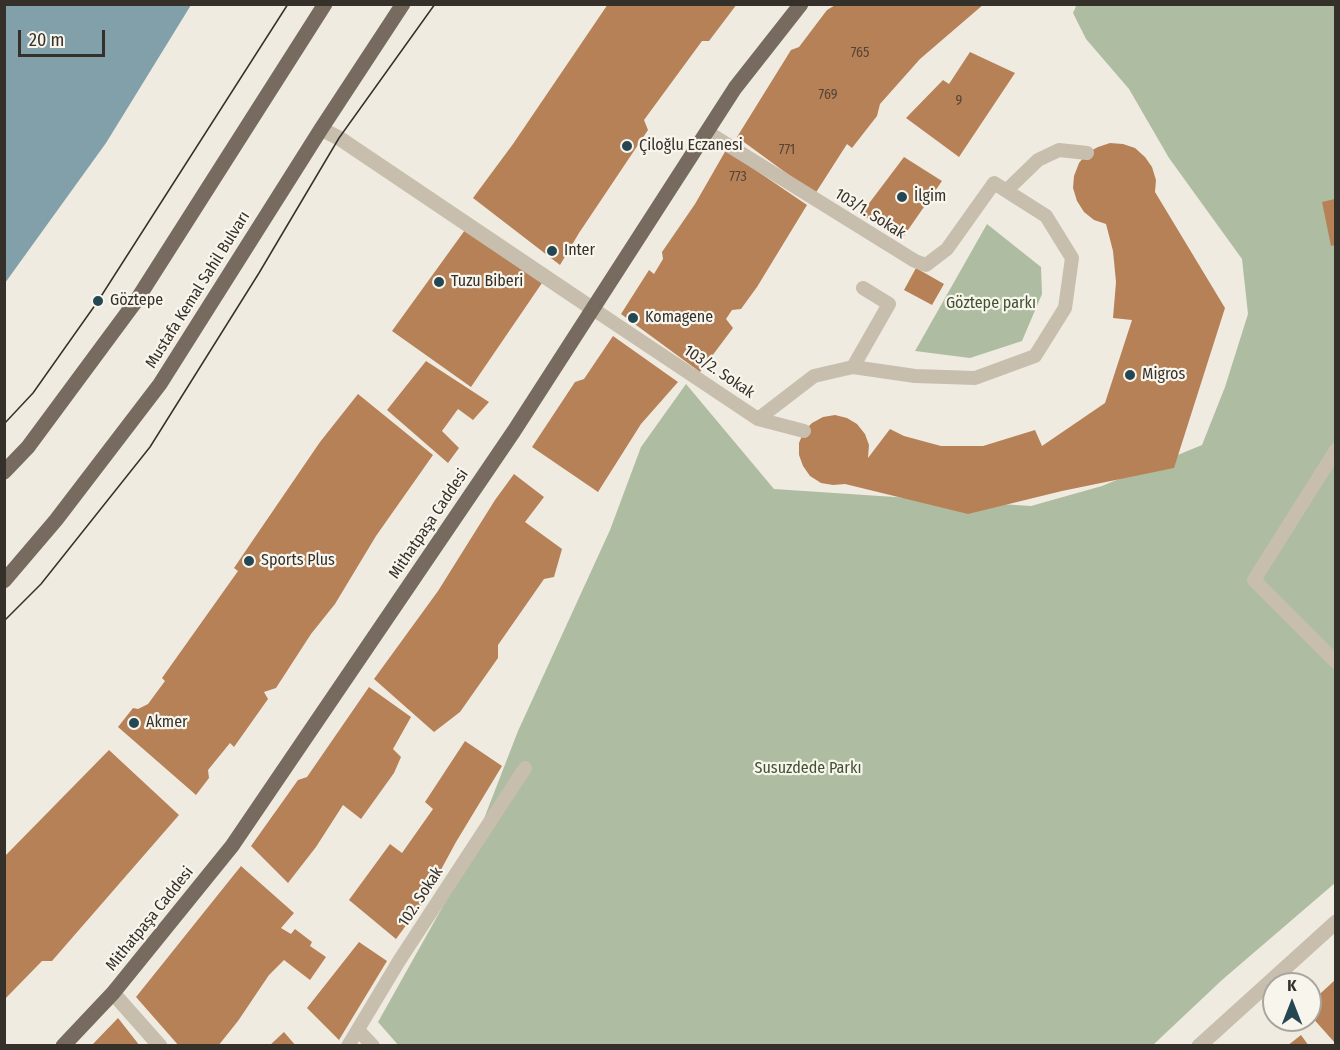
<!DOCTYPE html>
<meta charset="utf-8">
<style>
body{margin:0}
#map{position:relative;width:1340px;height:1050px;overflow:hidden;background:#f0ebe0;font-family:"Fira Sans Condensed",sans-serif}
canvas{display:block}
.frame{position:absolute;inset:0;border:6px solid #36302b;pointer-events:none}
.north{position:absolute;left:1262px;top:972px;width:60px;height:60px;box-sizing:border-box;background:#f8f5ec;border:2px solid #aaa69f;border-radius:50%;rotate:0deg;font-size:16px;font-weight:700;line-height:24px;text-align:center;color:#36302b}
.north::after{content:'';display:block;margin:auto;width:21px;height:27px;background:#254753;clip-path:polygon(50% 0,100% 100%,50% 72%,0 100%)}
.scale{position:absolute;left:18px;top:30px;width:87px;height:27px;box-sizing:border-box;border:3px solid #36302b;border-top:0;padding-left:8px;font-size:18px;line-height:21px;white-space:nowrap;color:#36302b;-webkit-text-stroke:4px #f8f5ec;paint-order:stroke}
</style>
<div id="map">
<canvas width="1340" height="1050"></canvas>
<div class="frame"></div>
<div class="north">K</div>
<div class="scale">20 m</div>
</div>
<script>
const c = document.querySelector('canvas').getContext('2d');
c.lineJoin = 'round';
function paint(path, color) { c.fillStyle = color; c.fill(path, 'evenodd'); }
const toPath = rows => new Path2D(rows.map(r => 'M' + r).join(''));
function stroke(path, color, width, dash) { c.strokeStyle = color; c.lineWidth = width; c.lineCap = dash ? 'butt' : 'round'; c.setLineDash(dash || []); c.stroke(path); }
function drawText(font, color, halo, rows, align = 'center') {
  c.font = font + ' "Fira Sans Condensed",sans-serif'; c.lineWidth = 4.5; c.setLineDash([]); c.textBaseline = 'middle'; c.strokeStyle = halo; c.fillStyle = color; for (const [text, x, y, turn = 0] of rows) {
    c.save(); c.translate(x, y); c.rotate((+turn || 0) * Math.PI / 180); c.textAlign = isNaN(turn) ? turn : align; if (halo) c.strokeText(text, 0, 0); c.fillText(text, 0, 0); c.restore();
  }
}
const green = toPath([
 [1077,4,1335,5,1335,883,1222,980,1153,1045,399,1046,378,1022,466,865,518,731,610,530,641,447,686,384,774,489,1031,506,1102,486,1202,445,1225,387,1248,314,1242,259,1169,158,1129,89,1086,39,1073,13],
 [987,224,1041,267,1042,294,1022,341,970,358,915,351]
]);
const water = toPath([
 [5,4,191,5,106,143,5,283]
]);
const building = toPath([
 [608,4,737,4,709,41,702,41,644,120,648,130,579,233,560,265,473,198,513,144],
 [837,4,984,4,920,59,880,104,877,116,852,148,847,144,815,194,737,137,791,50,799,47,827,10],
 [970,52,1015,73,959,157,906,118,943,80,949,84],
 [1110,143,1123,144,1135,148,1145,157,1152,167,1156,180,1155,192,1225,308,1174,468,1062,491,968,514,845,484,833,485,821,483,810,476,803,466,799,455,799,443,804,431,812,423,823,417,835,415,847,418,857,424,865,434,869,445,868,458,890,429,904,436,941,446,983,446,1035,430,1042,446,1105,403,1132,320,1113,318,1116,282,1113,251,1106,224,1094,220,1084,212,1077,201,1073,188,1074,176,1079,163,1087,153,1098,147],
 [726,150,807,205,757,287,741,309,732,310,726,319,733,328,700,372,621,314,649,270,654,274,663,259,662,252,695,204],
 [904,157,942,181,901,240,861,214],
 [1335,199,1335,245,1331,246,1322,202],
 [465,230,542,283,471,387,392,331],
 [916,268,944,284,932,305,904,290],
 [613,336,678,382,641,424,598,492,532,447,575,382,584,379],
 [426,361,489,402,473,420,458,409,442,431,459,448,448,463,387,410],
 [358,394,433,455,376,536,335,604,311,634,276,688,264,692,268,699,234,747,230,743,208,770,209,778,196,795,118,727,133,708,138,709,148,704,165,681,162,678,238,571,234,568,253,540,320,442],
 [514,474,544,497,525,522,562,549,554,577,544,579,498,645,498,658,460,712,434,732,374,679,438,591,495,500],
 [369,687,411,717,393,749,401,757,394,773,361,819,343,805,316,847,288,883,251,846,298,780,307,777],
 [465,741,502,766,456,842,424,901,396,939,349,900,390,844,402,853,433,809,425,802],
 [109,750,179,815,52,961,42,961,4,1000,4,857],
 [241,866,294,913,281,928,291,934,295,929,312,942,310,946,326,957,310,980,284,960,269,975,238,1021,218,1046,179,1046,136,997],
 [359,942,387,961,339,1040,307,1008],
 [1335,980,1335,1043,1310,1015,1310,1003],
 [118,1018,140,1046,91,1046],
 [284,1032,296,1046,269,1046],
 [1301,1035,1309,1046,1287,1046]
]);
const service = toPath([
 [1006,191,1038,160,1059,150,1087,153],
 [593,309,758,419,814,376,853,367,915,376,975,378,1035,356,1065,308,1072,258,1046,216,994,183,947,249,926,265,915,261,707,132],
 [853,367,889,304,863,288],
 [758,419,804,431],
 [1336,450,1254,580,1336,662],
 [358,1030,373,1046],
 [348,1046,399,961,525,768]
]);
const minor = toPath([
 [321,129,339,138,593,309],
 [113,993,160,1046],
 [1199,1046,1336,922]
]);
const primary = toPath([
 [4,472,28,447,136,301,325,4],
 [4,581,56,520,160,384,321,129,403,4],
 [63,1046,113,993,232,846,514,431,735,88,801,4]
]);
const tram = toPath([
 [4,424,33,393,98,301,288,4],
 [4,621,41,584,150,447,259,273,339,138,435,4]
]);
const markers = [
 [627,146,6,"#254753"],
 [902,197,6,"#254753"],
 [552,251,6,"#254753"],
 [439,282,6,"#254753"],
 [98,301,6,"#254753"],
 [633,318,6,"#254753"],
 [1130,375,6,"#254753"],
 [249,561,6,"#254753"],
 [134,723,6,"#254753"]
];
const numberNames = [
 ["765",860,53],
 ["769",828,95],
 ["9",959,101],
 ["771",787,150],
 ["773",738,177]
];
const poiNames = [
 ["Çiloğlu Eczanesi",639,146],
 ["İlgim",914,197],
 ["Inter",564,251],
 ["Tuzu Biberi",451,282],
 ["Göztepe",110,301],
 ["Komagene",645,318],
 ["Migros",1142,375],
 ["Sports Plus",261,561],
 ["Akmer",146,723]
];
const streetNames = [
 ["103/1. Sokak",870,214,32],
 ["Mustafa Kemal Sahil Bulvarı",198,290,-58],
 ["103/2. Sokak",719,372,34],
 ["Mithatpaşa Caddesi",429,524,-56],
 ["102. Sokak",421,897,-57],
 ["Mithatpaşa Caddesi",150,919,-51]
];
const parkNames = [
 ["Göztepe parkı",991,304],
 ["Susuzdede Parkı",808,769]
];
paint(green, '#aebda1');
paint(water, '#82a0aa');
paint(building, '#b78157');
stroke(service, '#c7bead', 14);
stroke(minor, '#c7bead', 15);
stroke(primary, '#766b5e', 15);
stroke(tram, '#36302b', 1.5);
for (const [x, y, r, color] of markers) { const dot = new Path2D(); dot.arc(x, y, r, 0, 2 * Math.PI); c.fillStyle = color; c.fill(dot); stroke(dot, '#f8f5ec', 2); }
drawText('14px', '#564436', null, numberNames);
drawText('16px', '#36302b', '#f8f5ec', poiNames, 'left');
drawText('16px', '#36302b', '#f8f5ec', streetNames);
drawText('16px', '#3f5131', '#f8f5ec', parkNames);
</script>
